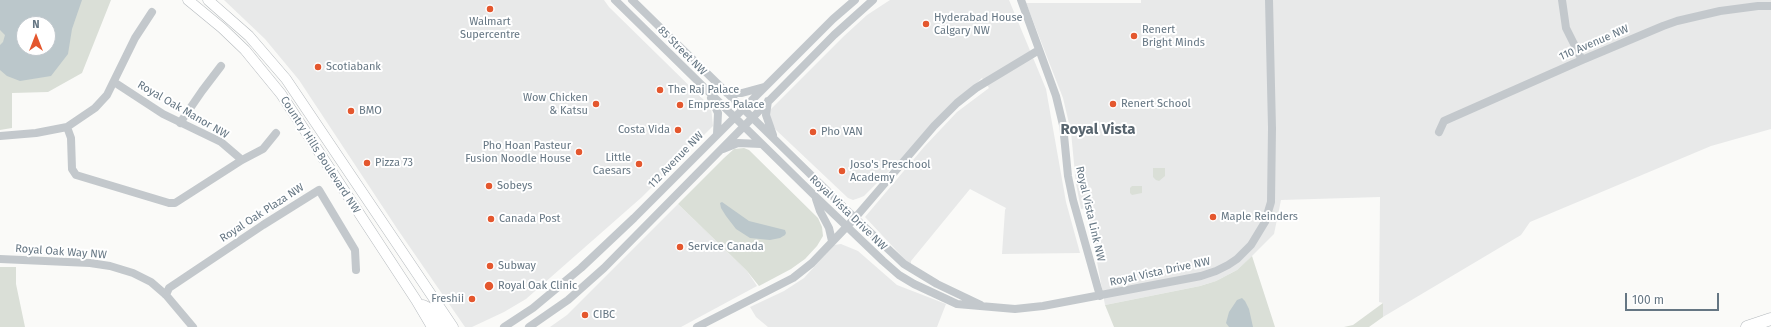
<!DOCTYPE html>
<style>
body{margin:0}
#map{position:relative;width:1771px;height:327px;overflow:hidden;background:#fafaf8;font-family:"Fira Sans",sans-serif}
canvas{display:block}
.north{position:absolute;left:16px;top:16px;width:40px;height:40px;box-sizing:border-box;background:#fff;border:1px solid #c1c8cd;border-radius:50%;rotate:0deg;font-size:11px;font-weight:700;line-height:16px;text-align:center;color:#657683}
.north::after{content:'';display:block;margin:auto;width:14px;height:18px;background:#e4572e;clip-path:polygon(50% 0,100% 100%,50% 72%,0 100%)}
.scale{position:absolute;left:1625px;top:293px;width:94px;height:18px;box-sizing:border-box;border:2px solid #657683;border-top:0;padding-left:5px;font-size:12px;line-height:14px;white-space:nowrap;color:#657683;-webkit-text-stroke:3px #fff;paint-order:stroke}
</style>
<div id="map">
<canvas width="1771" height="327"></canvas>
<div class="north">N</div>
<div class="scale">100 m</div>
</div>
<script>
const c = document.querySelector('canvas').getContext('2d');
c.lineJoin = 'round';
function paint(path, color) { c.fillStyle = color; c.fill(path, 'evenodd'); }
const toPath = rows => new Path2D(rows.map(r => 'M' + r).join(''));
function stroke(path, color, width, dash) { c.strokeStyle = color; c.lineWidth = width; c.lineCap = dash ? 'butt' : 'round'; c.setLineDash(dash || []); c.stroke(path); }
function drawText(font, color, halo, rows, align = 'center') {
  c.font = font + ' "Fira Sans",sans-serif'; c.lineWidth = 4; c.setLineDash([]); c.textBaseline = 'middle'; c.strokeStyle = halo; c.fillStyle = color; for (const [text, x, y, turn = 0] of rows) {
    c.save(); c.translate(x, y); c.rotate((+turn || 0) * Math.PI / 180); c.textAlign = isNaN(turn) ? turn : align; if (halo) c.strokeText(text, 0, 0); c.fillText(text, 0, 0); c.restore();
  }
}
const built = toPath([
 [224,0,604,0,609,7,711,107,713,126,642,197,526,299,504,312,472,327,465,327,398,230,299,80,265,39],
 [890,0,1009,0,1046,89,1066,202,1080,253,1002,254,1005,210,1006,208,970,189,911,261,911,266,865,217,924,147,957,112,989,88,982,78,864,196,859,198,853,200,848,198,775,129,770,119,770,110,844,36,867,15],
 [1141,0,1771,0,1771,129,1711,146,1530,222,1521,235,1383,317,1383,303,1379,302,1380,197,1281,200,1274,234,1245,263,1237,270,1216,281,1200,286,1105,305,1087,208,1081,209,1076,184,1071,132,1063,98,1026,3,1141,3],
 [678,204,747,271,757,286,681,327,550,327,567,315],
 [841,244,858,251,897,285,946,304,937,327,768,327,756,317,750,307,784,291,804,278,834,245]
]);
const green = toPath([
 [0,0,111,0,82,73,48,92,12,93,12,128,0,130],
 [24,24,48,24,48,48,24,48],
 [744,148,749,150,818,218,822,227,823,236,817,246,805,259,791,269,759,286,747,271,678,204,724,158,734,149],
 [1153,168,1165,168,1165,176,1159,181,1156,180,1153,177],
 [1132,186,1142,186,1142,193,1132,195,1130,193,1130,188],
 [1252,256,1275,327,1114,327,1105,305,1200,286,1216,281,1237,270],
 [0,267,16,267,16,284,25,327,0,327],
 [1383,303,1383,317,1369,327,1344,327,1353,325]
]);
const water = toPath([
 [0,0,82,0,72,29,68,54,51,76,20,81,7,76,0,70,0,45,3,42,5,35,0,30],
 [24,24,48,24,48,48,24,48],
 [722,202,749,221,785,230,786,233,785,235,780,238,770,240,750,238,736,229,726,216,721,208,720,203],
 [1242,298,1245,301,1249,309,1253,327,1229,327,1226,323,1229,312,1237,300]
]);
const minor = toPath([
 [615,0,816,197,883,261,899,275,914,284,957,304,1015,309,1043,306,1201,276,1216,271,1228,265,1237,259,1251,245,1265,222,1271,202,1272,128,1269,0],
 [632,0,855,218,904,264,937,284,981,305],
 [1021,0,1056,96,1063,125,1068,176,1073,200,1100,296],
 [1562,0,1566,28,1582,60],
 [114,82,163,114,221,142,242,160],
 [727,93,742,93,764,87],
 [711,98,718,113,717,134],
 [768,101,766,115,773,135],
 [180,123,202,91,221,66],
 [67,127,71,138,72,169,76,175,169,203,175,203,242,160,263,149,276,133],
 [1439,132,1444,121,1582,60,1663,26,1677,21,1720,11,1758,6,1771,6],
 [0,136,36,133,67,127,95,108,107,95,135,38,152,12],
 [723,149,738,143,761,144],
 [816,199,820,211,829,228,832,241],
 [0,259,90,263,110,266,133,273,151,282,166,295,193,327],
 [166,295,169,288,263,225,319,190,355,250,356,270],
 [504,327,533,308,581,268,634,218,833,19,855,0],
 [529,327,568,300,604,268,834,35,873,0],
 [697,327,793,278,812,263,855,218,934,126,957,103,976,88,1039,50]
]);
const major = toPath([
 [188,0,222,28,245,50,281,94,416,300,432,327],
 [208,0,249,36,286,79,453,327],
 [423,305,429,308,442,327]
]);
const highway = toPath([
 [1747,327,1771,319]
]);
const markers = [
 [490,9,4,"#e4572e"],
 [926,24,4,"#e4572e"],
 [1134,36,4,"#e4572e"],
 [318,67,4,"#e4572e"],
 [660,90,4,"#e4572e"],
 [596,104,4,"#e4572e"],
 [1113,104,4,"#e4572e"],
 [680,105,4,"#e4572e"],
 [351,111,4,"#e4572e"],
 [678,130,4,"#e4572e"],
 [813,132,4,"#e4572e"],
 [579,152,4,"#e4572e"],
 [367,163,4,"#e4572e"],
 [639,164,4,"#e4572e"],
 [842,171,4,"#e4572e"],
 [489,186,4,"#e4572e"],
 [1213,217,4,"#e4572e"],
 [491,219,4,"#e4572e"],
 [680,247,4,"#e4572e"],
 [490,266,4,"#e4572e"],
 [489,286,5,"#e4572e"],
 [472,299,4,"#e4572e"],
 [585,315,4,"#e4572e"]
];
const poiNames = [
 ["Hyderabad House",934,18],
 ["Calgary NW",934,31],
 ["Walmart",490,22,"center"],
 ["Supercentre",490,35,"center"],
 ["Renert",1142,30],
 ["Bright Minds",1142,43],
 ["Scotiabank",326,67],
 ["The Raj Palace",668,90],
 ["Wow Chicken",588,98,"right"],
 ["& Katsu",588,111,"right"],
 ["Renert School",1121,104],
 ["Empress Palace",688,105],
 ["BMO",359,111],
 ["Costa Vida",670,130,"right"],
 ["Pho VAN",821,132],
 ["Pho Hoan Pasteur",571,146,"right"],
 ["Fusion Noodle House",571,159,"right"],
 ["Little",631,158,"right"],
 ["Caesars",631,171,"right"],
 ["Pizza 73",375,163],
 ["Joso's Preschool",850,165],
 ["Academy",850,178],
 ["Sobeys",497,186],
 ["Maple Reinders",1221,217],
 ["Canada Post",499,219],
 ["Service Canada",688,247],
 ["Subway",498,266],
 ["Royal Oak Clinic",498,286],
 ["Freshii",464,299,"right"],
 ["CIBC",593,315]
];
const streetNames = [
 ["110 Avenue NW",1594,43,-23],
 ["85 Street NW",682,51,45],
 ["Royal Oak Manor NW",183,110,30],
 ["Country Hills Boulevard NW",320,155,57],
 ["112 Avenue NW",676,160,-46],
 ["Royal Oak Plaza NW",262,213,-33],
 ["Royal Vista Drive NW",848,213,44],
 ["Royal Vista Link NW",1090,214,77],
 ["Royal Oak Way NW",61,252,4],
 ["Royal Vista Drive NW",1160,272,-12]
];
const districtNames = [
 ["Royal Vista",1098,130]
];
paint(built, '#e8e9e9');
paint(green, '#dadfd7');
paint(water, '#bbc7cb');
stroke(major, '#b5babe', 11);
stroke(highway, '#b4b9bd', 13);
stroke(minor, '#c3c8cc', 8);
stroke(major, '#fff', 10);
stroke(highway, '#fff', 12);
for (const [x, y, r, color] of markers) { const dot = new Path2D(); dot.arc(x, y, r, 0, 2 * Math.PI); c.fillStyle = color; c.fill(dot); stroke(dot, '#fff', 1.5); }
drawText('11px', '#657683', '#fff', poiNames, 'left');
drawText('11px', '#657683', '#fff', streetNames);
drawText('bold 15px', '#57646e', '#fff', districtNames);
</script>
